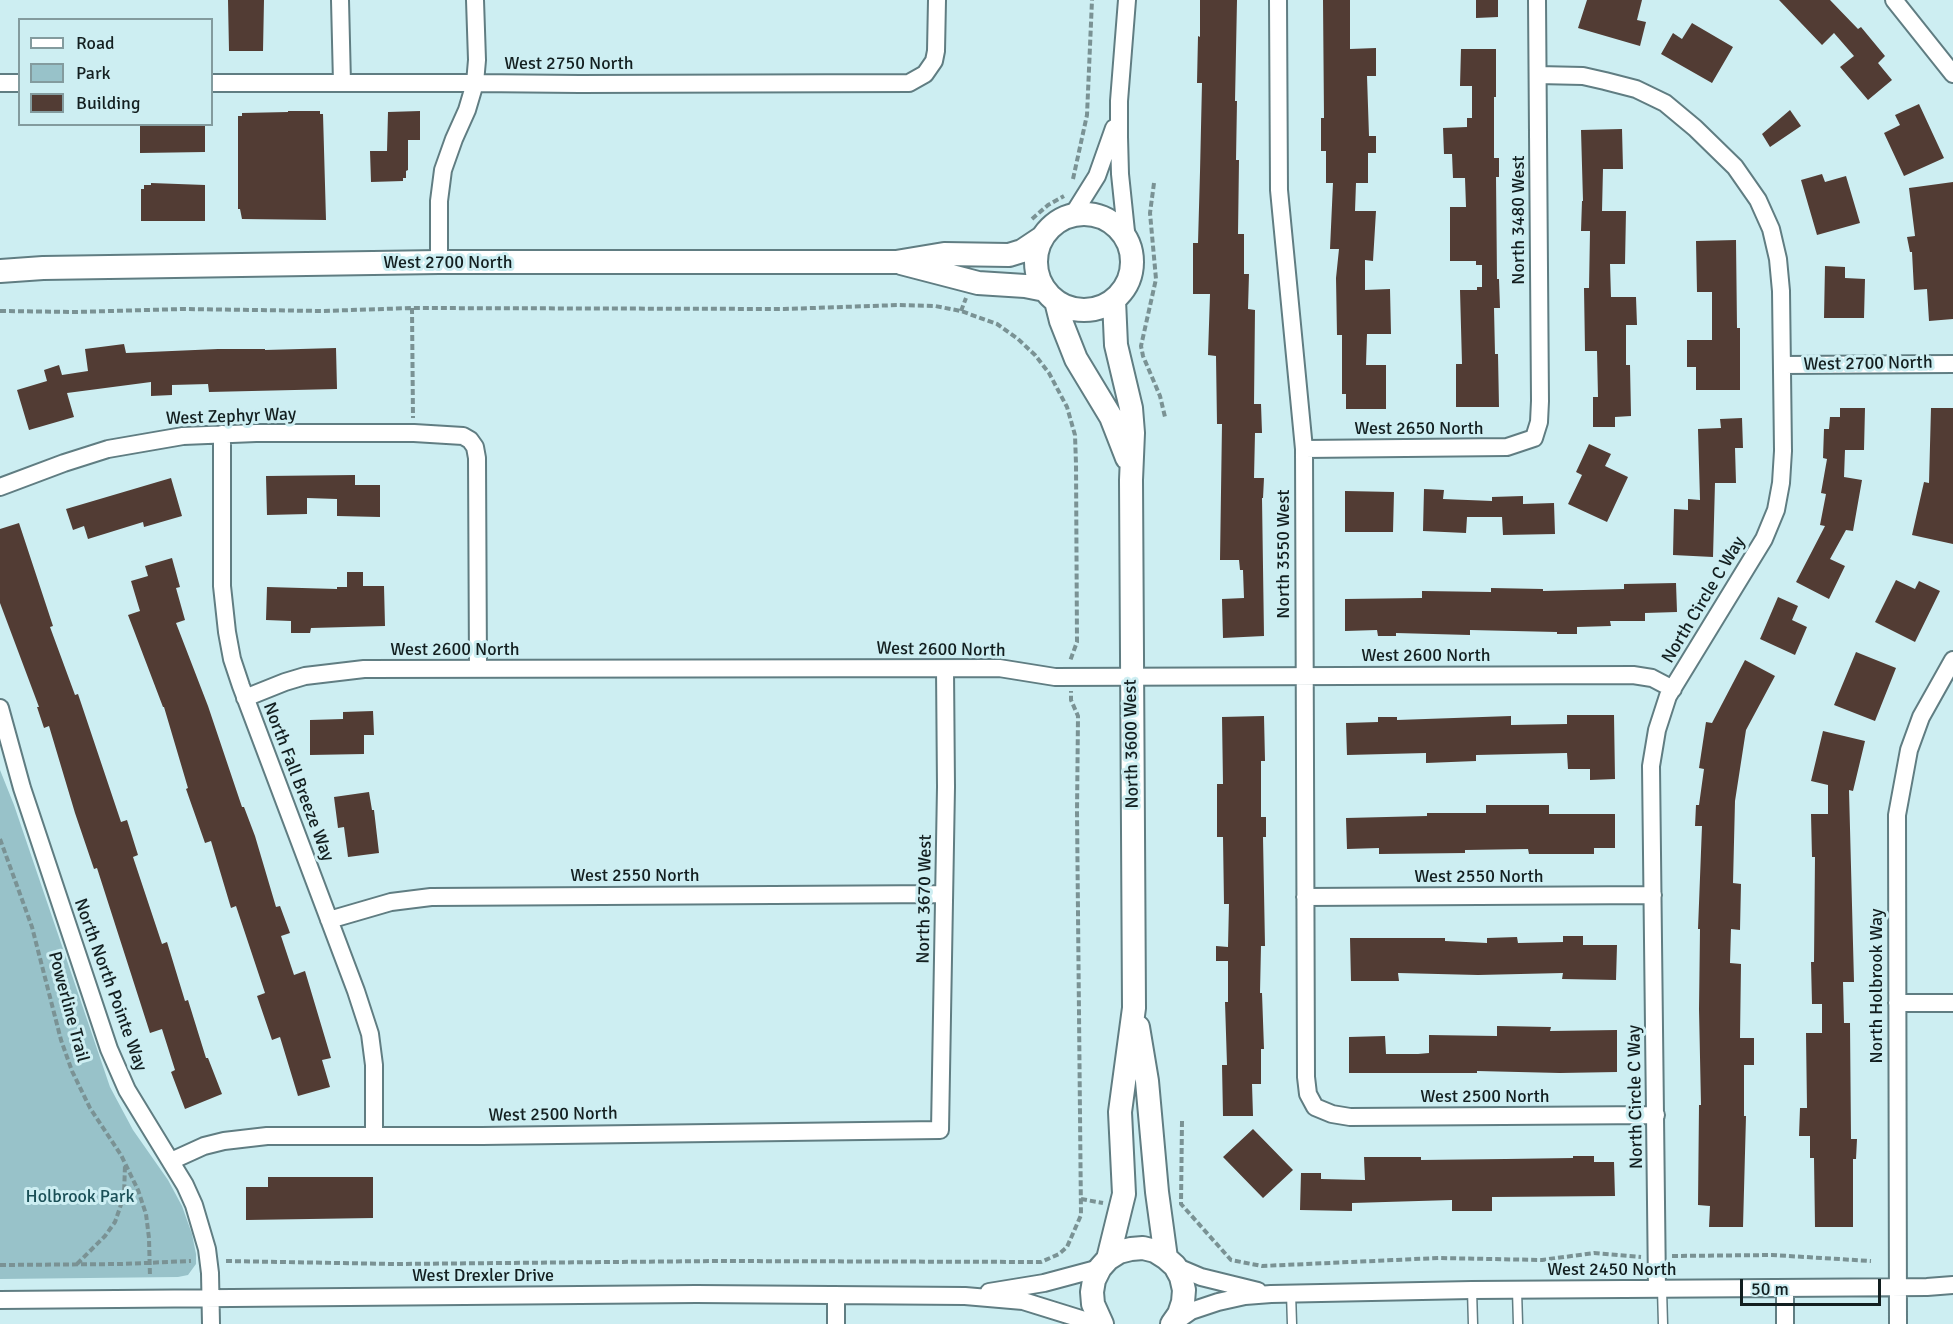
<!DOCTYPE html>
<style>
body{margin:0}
#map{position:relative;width:1953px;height:1324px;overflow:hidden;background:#cdeef2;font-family:Signika,sans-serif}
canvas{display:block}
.legend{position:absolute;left:18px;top:18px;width:195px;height:108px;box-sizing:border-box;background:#cdeef2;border:2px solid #839b9e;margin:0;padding:8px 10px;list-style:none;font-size:18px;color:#131f20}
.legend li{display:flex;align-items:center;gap:12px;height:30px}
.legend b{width:30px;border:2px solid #839b9e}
.scale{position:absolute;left:1740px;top:1279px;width:141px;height:27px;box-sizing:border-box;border:3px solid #131f20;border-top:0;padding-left:8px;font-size:18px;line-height:21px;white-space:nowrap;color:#131f20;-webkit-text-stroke:4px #cdeef2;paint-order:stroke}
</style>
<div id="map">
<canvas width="1953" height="1324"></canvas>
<ul class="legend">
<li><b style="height:8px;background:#fff"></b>Road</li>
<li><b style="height:16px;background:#98c2c9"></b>Park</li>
<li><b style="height:16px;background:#523c34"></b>Building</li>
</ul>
<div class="scale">50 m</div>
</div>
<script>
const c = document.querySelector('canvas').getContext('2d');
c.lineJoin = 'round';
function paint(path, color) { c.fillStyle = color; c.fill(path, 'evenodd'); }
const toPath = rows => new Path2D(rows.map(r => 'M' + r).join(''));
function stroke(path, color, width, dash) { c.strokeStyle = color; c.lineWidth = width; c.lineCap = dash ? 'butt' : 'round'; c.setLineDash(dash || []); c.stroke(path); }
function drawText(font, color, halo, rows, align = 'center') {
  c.font = font + ' Signika,sans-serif'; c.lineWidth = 6; c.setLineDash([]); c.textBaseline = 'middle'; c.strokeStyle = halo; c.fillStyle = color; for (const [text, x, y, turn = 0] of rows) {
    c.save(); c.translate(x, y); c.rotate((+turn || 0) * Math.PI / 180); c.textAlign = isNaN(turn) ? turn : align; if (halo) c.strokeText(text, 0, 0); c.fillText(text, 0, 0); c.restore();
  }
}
const green = toPath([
 [0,770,14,805,110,1087,133,1130,168,1180,182,1206,192,1234,196,1254,196,1264,188,1275,178,1277,0,1279]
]);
const building = toPath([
 [228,0,264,0,263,51,229,51],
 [1200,0,1237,0,1235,101,1237,101,1236,160,1239,160,1238,234,1244,234,1244,274,1249,274,1248,309,1255,310,1254,404,1261,404,1262,433,1255,433,1254,478,1264,478,1263,498,1262,498,1264,636,1223,638,1222,599,1244,598,1243,570,1240,570,1239,560,1220,560,1222,424,1217,424,1216,356,1208,355,1210,294,1193,294,1193,243,1198,243,1200,172,1202,83,1197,83,1198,36,1200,37],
 [1323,0,1350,0,1350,49,1376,48,1376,76,1367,76,1369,136,1376,136,1376,153,1368,153,1368,183,1356,183,1355,211,1376,211,1373,261,1365,260,1365,290,1390,289,1391,334,1367,334,1366,365,1386,365,1386,409,1346,409,1346,394,1342,394,1342,335,1337,335,1336,278,1339,249,1330,249,1333,183,1326,183,1326,151,1321,151,1321,118,1324,118],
 [1476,0,1498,0,1498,17,1476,18],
 [1587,0,1642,0,1637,20,1646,22,1640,46,1578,28],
 [1779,0,1830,0,1858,29,1861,27,1885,56,1878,63,1892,80,1868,100,1840,67,1854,56,1834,33,1822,45],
 [1692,23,1733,47,1712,83,1661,54,1673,33,1682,39],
 [1461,49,1496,49,1496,97,1494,97,1494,158,1499,158,1499,177,1496,177,1497,279,1499,279,1500,308,1494,308,1495,354,1498,354,1499,407,1456,407,1456,364,1462,364,1460,290,1477,290,1477,287,1482,287,1482,265,1476,265,1476,261,1450,261,1450,207,1466,207,1465,178,1453,178,1452,154,1444,154,1443,128,1467,127,1467,118,1472,118,1472,86,1460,86],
 [1919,104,1944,158,1904,176,1884,133,1900,125,1895,115],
 [1790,110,1801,126,1770,147,1762,134],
 [288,111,320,111,320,114,323,114,326,220,242,219,240,209,238,209,238,116,242,116,242,113,288,112],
 [420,111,420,140,408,140,408,170,406,171,406,178,403,178,403,181,371,182,370,151,387,151,388,112],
 [140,124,205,124,205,152,140,153],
 [1622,129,1623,169,1603,169,1602,211,1626,211,1625,264,1610,264,1611,297,1636,297,1637,325,1626,325,1626,365,1630,365,1631,416,1615,417,1615,427,1593,427,1593,397,1598,397,1597,351,1585,351,1584,288,1589,288,1590,231,1581,231,1582,201,1583,201,1581,130],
 [1822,174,1825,182,1846,176,1860,223,1817,235,1801,180],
 [1953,182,1953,319,1929,321,1927,289,1914,290,1912,252,1910,252,1907,237,1915,236,1909,188],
 [151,183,205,185,205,221,141,221,141,189,144,189,144,185,151,185],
 [1736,240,1737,328,1740,328,1740,390,1696,390,1696,367,1687,367,1687,340,1712,340,1712,292,1697,292,1696,241],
 [1825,266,1845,267,1845,278,1865,279,1864,318,1824,318],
 [124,344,126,353,218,349,265,349,265,350,336,348,337,389,209,392,208,384,172,385,172,395,151,396,151,382,67,393,74,417,29,430,17,390,47,381,44,370,59,365,62,375,88,371,85,349],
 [1840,408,1865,408,1864,450,1845,450,1844,477,1862,480,1853,531,1846,530,1830,559,1845,566,1829,599,1796,582,1825,526,1820,525,1826,494,1821,493,1827,459,1823,458,1824,429,1829,429,1830,417,1840,417],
 [1931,408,1953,408,1953,544,1912,535,1924,482,1929,483],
 [1742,418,1743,448,1735,448,1736,483,1715,483,1713,557,1673,555,1674,509,1688,510,1688,499,1700,500,1698,429,1721,428,1720,419],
 [1589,444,1611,454,1605,466,1628,477,1607,522,1568,504,1582,475,1576,472],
 [355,475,355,485,380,485,380,517,337,516,337,499,307,498,307,514,267,515,266,476],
 [171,478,182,516,144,527,143,522,88,539,84,526,73,530,66,509],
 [1424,489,1444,490,1443,499,1492,501,1492,497,1523,496,1523,504,1554,503,1555,534,1503,535,1502,517,1467,517,1466,533,1423,531],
 [1345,491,1394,492,1393,532,1345,532],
 [19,523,53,626,50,627,75,695,78,694,121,822,127,820,138,855,133,857,162,944,167,942,185,1001,188,1000,206,1058,208,1058,222,1094,185,1109,171,1072,175,1070,162,1029,150,1033,97,868,94,869,75,813,49,726,44,728,37,707,39,707,0,603,0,529],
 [172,558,180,587,176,588,185,620,176,623,208,706,242,807,244,807,255,836,276,907,280,906,290,933,281,936,294,975,305,971,331,1058,322,1060,330,1087,298,1096,280,1037,272,1040,257,996,265,993,236,906,231,908,211,841,205,843,186,789,188,788,164,707,163,707,128,615,140,611,131,581,148,576,145,566],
 [347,572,363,572,363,586,384,586,385,626,311,628,310,633,291,633,291,621,266,620,267,587,337,589,337,587,347,587],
 [1896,580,1915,589,1919,581,1940,591,1915,642,1875,622],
 [1676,583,1677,612,1645,613,1645,621,1610,621,1611,626,1577,627,1577,634,1557,634,1557,632,1470,630,1470,635,1396,633,1396,636,1378,636,1377,630,1345,631,1345,599,1422,598,1422,591,1491,592,1491,588,1543,589,1543,591,1624,589,1624,584],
 [1778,597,1798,606,1792,620,1807,627,1795,655,1760,639],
 [1856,652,1896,668,1875,721,1834,705],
 [1745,660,1775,676,1746,730,1735,801,1733,883,1741,884,1740,930,1731,929,1730,963,1741,964,1740,1038,1754,1038,1754,1065,1744,1065,1744,1116,1746,1116,1743,1227,1709,1227,1710,1206,1698,1205,1699,1105,1701,1105,1699,1009,1700,929,1698,929,1702,826,1695,826,1696,805,1699,805,1704,769,1699,768,1706,722,1712,723],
 [373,711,374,735,364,735,364,754,310,755,310,720,343,719,343,712],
 [1567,715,1614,715,1615,779,1590,780,1590,769,1568,769,1567,753,1476,755,1476,761,1426,763,1426,753,1347,755,1346,723,1378,722,1378,717,1397,717,1397,720,1511,716,1511,725,1567,724],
 [1264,716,1265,761,1261,761,1261,817,1266,817,1266,837,1263,837,1265,946,1261,946,1260,993,1262,993,1264,1049,1261,1049,1261,1084,1252,1084,1253,1116,1223,1116,1222,1065,1227,1065,1225,1002,1228,1002,1228,961,1216,961,1216,946,1228,947,1229,904,1224,904,1223,837,1217,837,1217,784,1223,784,1222,717],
 [1823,731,1865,741,1853,791,1849,790,1854,982,1843,982,1844,1023,1850,1023,1851,1139,1857,1139,1856,1159,1853,1159,1853,1227,1815,1227,1814,1158,1810,1158,1810,1136,1799,1136,1800,1108,1807,1108,1806,1033,1822,1033,1822,1004,1812,1004,1811,962,1814,962,1815,857,1812,857,1811,814,1828,814,1828,785,1811,781],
 [369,792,372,810,374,810,379,853,348,857,344,827,338,828,334,797],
 [1486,805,1549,805,1549,814,1615,814,1615,848,1594,848,1594,854,1529,854,1528,849,1465,850,1465,853,1379,854,1379,848,1347,849,1346,818,1427,816,1427,813,1486,813],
 [1563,936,1583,936,1583,945,1617,945,1616,980,1562,979,1563,973,1478,975,1398,973,1399,981,1351,981,1350,938,1445,938,1445,941,1487,943,1487,938,1517,937,1518,943,1563,942],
 [1497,1026,1551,1027,1550,1031,1617,1030,1617,1072,1560,1073,1477,1071,1477,1073,1349,1073,1349,1037,1385,1036,1386,1054,1418,1054,1429,1053,1429,1035,1497,1036],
 [1253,1129,1293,1170,1263,1198,1223,1157],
 [1573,1156,1594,1156,1594,1162,1614,1162,1615,1196,1492,1197,1492,1211,1452,1211,1452,1200,1352,1203,1352,1211,1300,1210,1301,1173,1321,1173,1321,1179,1365,1180,1364,1157,1421,1157,1421,1160,1506,1159,1573,1158],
 [268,1177,373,1177,373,1218,246,1220,246,1187,268,1187]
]);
const path = toPath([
 [1073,179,1087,115,1092,0],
 [1154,183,1150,213,1156,279,1141,346,1143,356,1160,396,1165,417],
 [1032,219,1048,205,1064,196],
 [412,308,413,418],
 [0,311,74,312,183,309,323,311,412,308,784,309,899,305,935,306,961,311,997,324,1018,339,1035,355,1049,373,1067,407,1075,435,1076,464,1077,642,1070,661],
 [961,311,966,298],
 [0,839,32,927,61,1040,72,1071,90,1108,121,1155,138,1190,146,1214,149,1238,150,1277],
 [1182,1121,1181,1204,1231,1260,1262,1266,1439,1258,1542,1260,1594,1253,1641,1257],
 [1081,1199,1103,1203],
 [1672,1256,1772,1255,1871,1261],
 [226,1261,394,1264,719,1261,1041,1262,1059,1254,1067,1247,1081,1215,1077,812,1078,716,1071,700,1071,691],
 [77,1264,105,1236,115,1222,124,1196,125,1165],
 [0,1265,121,1264,191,1261]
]);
const lane = toPath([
 [1662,1289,1663,1324],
 [1472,1290,1473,1324],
 [1517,1290,1518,1324],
 [1291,1293,1292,1324]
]);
const street = toPath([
 [340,0,342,83],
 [1127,0,1119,101,1119,137,1120,174,1127,241],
 [1278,0,1279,190,1304,449,1306,1077,1308,1094,1315,1107,1332,1114,1350,1117,1656,1115],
 [1894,0,1953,74],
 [1538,75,1583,76,1605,81,1636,89,1665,103,1695,128,1735,167,1758,200,1771,229,1778,259,1781,291,1783,451,1781,483,1776,510,1764,539,1668,696,1657,730,1651,766,1657,1289],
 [0,83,20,83],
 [212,83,475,83,580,84,909,83,925,74,934,61,936,51,937,0],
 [1072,216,1097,176,1114,128],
 [439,262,439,201,443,170,454,139,467,110,475,83,477,60,475,0],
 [1782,365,1953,364],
 [222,434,222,586,227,632,232,659,241,686,356,991,370,1034,374,1065,374,1136],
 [1304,449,1507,447,1534,438,1539,422,1540,401,1537,0],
 [0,487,64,463,108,449,183,436,256,433,414,433,463,436,470,440,475,447,477,458,478,669],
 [245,698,285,682,305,676,364,669,999,668,1055,677,1633,675,1652,678,1673,689],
 [0,708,22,788,109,1049,127,1090,185,1185,194,1205,207,1249,210,1273,211,1324],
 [1305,897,1653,895],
 [329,920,391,902,431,897,944,894],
 [1897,1003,1953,1003],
 [171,1161,204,1146,224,1141,267,1136,482,1136,940,1130,946,787,945,669],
 [1175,1266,1201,1277,1258,1291],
 [1785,1288,1785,1324],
 [989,1292,1044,1283,1100,1268],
 [836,1295,836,1324],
 [0,1300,696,1294,965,1296,1023,1301,1097,1324],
 [1174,1323,1191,1311,1218,1302,1245,1296,1271,1294,1472,1290,1927,1287,1953,1285],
 [1898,1324,1897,815,1909,750,1921,717,1953,660]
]);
const secondary = toPath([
 '1036 262a48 48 0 1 1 96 0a48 48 0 1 1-96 0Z',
 [901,263,978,283,1025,286,1045,290],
 [0,271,43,268,439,262,896,262,944,254,1009,255,1022,251,1043,237],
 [1056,301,1061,321,1076,359,1111,417,1127,458],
 [1138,1027,1147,1081,1157,1192,1166,1258],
 [1108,1259,1124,1194,1120,1112,1134,1008,1131,480,1133,433,1131,408,1116,345,1114,300],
 [1102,1324,1093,1304,1092,1292,1094,1280,1100,1268,1108,1259,1119,1252,1131,1249,1143,1248,1155,1251,1166,1258,1175,1266,1181,1277,1184,1290,1183,1302,1179,1314,1172,1324]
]);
const streetNames = [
 ["West 2750 North",569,64],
 ["North 3480 West",1519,220,-90],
 ["West 2700 North",448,263],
 ["West 2700 North",1868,364,-1],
 ["West Zephyr Way",231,417,-2],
 ["West 2650 North",1419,429],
 ["North 3550 West",1284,554,-90],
 ["North Circle C Way",1704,600,-59],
 ["West 2600 North",455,650],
 ["West 2600 North",941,650,1],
 ["West 2600 North",1426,656],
 ["North 3600 West",1132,744,-91],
 ["North Fall Breeze Way",298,782,69],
 ["West 2550 North",635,876],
 ["West 2550 North",1479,877],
 ["North 3670 West",925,899,-89],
 ["North North Pointe Way",110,985,70],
 ["North Holbrook Way",1877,986,-90],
 ["Powerline Trail",68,1007,75],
 ["West 2500 North",1485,1097],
 ["North Circle C Way",1636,1097,-91],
 ["West 2500 North",553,1115,-1],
 ["West 2450 North",1612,1270],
 ["West Drexler Drive",483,1276]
];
const parkNames = [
 ["Holbrook Park",80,1197]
];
paint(green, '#98c2c9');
paint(building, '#523c34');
stroke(lane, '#607d82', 11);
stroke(street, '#607d82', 20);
stroke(secondary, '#607d82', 26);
stroke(path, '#7a9294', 4, [6, 3]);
stroke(lane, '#fff', 8);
stroke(street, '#fff', 16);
stroke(secondary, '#fff', 22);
drawText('18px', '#131f20', '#cdeef2', streetNames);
drawText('18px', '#1a4f56', '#cdeef2', parkNames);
</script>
